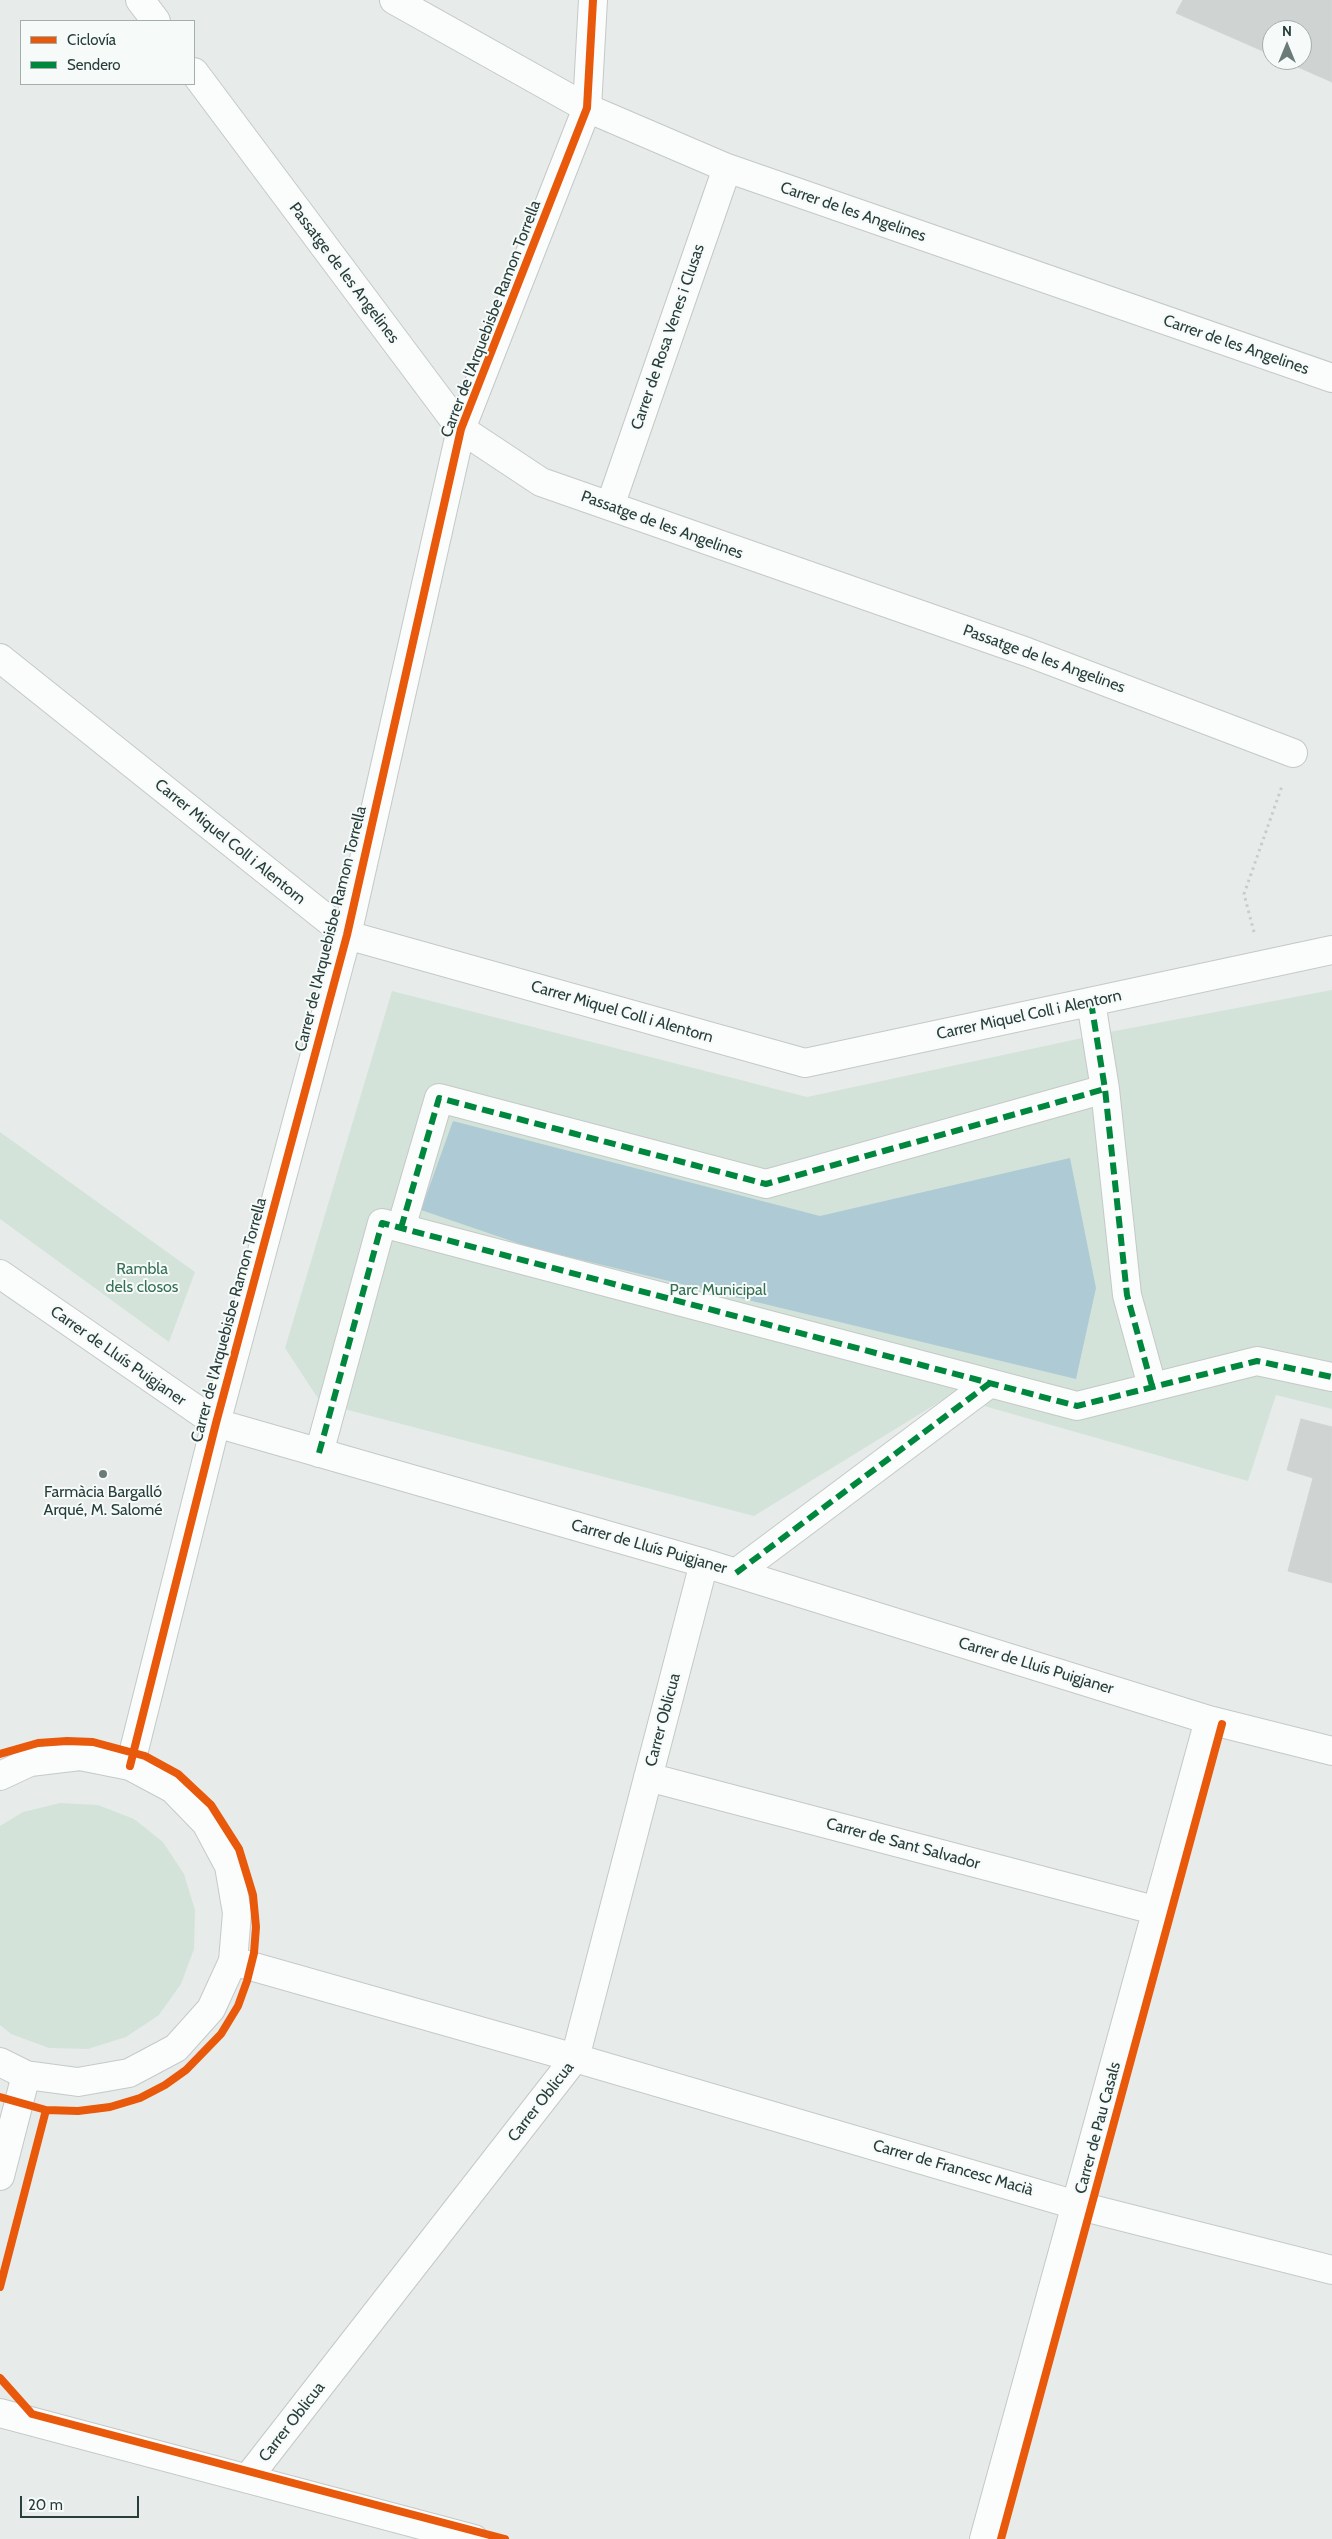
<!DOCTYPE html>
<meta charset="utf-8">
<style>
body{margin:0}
#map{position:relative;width:1332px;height:2539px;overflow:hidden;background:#e7ecea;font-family:Cabin,sans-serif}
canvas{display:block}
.legend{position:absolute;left:20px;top:20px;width:175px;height:65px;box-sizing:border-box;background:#f6faf9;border:1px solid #a3afad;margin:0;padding:6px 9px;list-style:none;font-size:15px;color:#273e3b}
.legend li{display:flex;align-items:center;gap:10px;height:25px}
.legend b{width:25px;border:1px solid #a3afad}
.north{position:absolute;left:1262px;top:20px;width:50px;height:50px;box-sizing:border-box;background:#f6faf9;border:1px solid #a3afad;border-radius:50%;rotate:0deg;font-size:14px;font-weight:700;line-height:20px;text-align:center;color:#273e3b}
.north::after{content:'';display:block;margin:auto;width:18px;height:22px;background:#6a7b78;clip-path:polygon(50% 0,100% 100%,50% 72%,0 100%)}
.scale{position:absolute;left:20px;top:2496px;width:119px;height:22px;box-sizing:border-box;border:2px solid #273e3b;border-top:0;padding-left:6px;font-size:15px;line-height:18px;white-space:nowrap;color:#273e3b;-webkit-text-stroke:4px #f6faf9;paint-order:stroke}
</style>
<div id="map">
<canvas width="1332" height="2539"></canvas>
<ul class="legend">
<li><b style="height:6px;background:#e8590c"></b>Ciclovía</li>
<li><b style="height:6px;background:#00873e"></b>Sendero</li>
</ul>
<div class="north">N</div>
<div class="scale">20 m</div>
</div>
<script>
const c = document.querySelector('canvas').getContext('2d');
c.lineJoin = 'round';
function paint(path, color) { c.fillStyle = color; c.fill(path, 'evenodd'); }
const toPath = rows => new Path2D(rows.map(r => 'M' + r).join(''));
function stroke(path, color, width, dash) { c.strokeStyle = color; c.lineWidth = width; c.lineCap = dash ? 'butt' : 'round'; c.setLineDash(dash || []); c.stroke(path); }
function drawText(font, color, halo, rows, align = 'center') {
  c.font = font + ' Cabin,sans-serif'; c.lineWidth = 4; c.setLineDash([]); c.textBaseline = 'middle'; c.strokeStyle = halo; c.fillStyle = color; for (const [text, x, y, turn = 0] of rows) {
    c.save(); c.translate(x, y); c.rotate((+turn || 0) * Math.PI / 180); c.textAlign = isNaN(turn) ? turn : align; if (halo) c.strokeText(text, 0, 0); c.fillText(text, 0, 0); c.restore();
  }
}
const green = toPath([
 [1332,990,1332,1409,1276,1395,1248,1481,949,1396,754,1516,321,1403,285,1348,392,991,807,1097,1115,1031],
 [0,1132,195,1272,169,1342,0,1219],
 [60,1803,98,1805,134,1819,163,1842,184,1874,195,1910,194,1949,181,1984,159,2015,126,2037,88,2049,49,2048,11,2034,0,2025,0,1826,23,1812]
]);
const water = toPath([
 [453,1121,820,1216,1070,1158,1096,1288,1076,1379,532,1248,421,1210]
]);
const building = toPath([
 [1183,0,1332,0,1332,82,1282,60,1302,60,1302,30,1272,30,1272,55,1176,13,1183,0],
 [1301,1419,1332,1427,1332,1583,1288,1571,1313,1478,1287,1470,1301,1419]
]);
const path = toPath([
 [1254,932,1244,894,1282,786]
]);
const street = toPath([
 [140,0,156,21],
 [394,0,587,108,727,168,1332,378],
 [194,72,461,429,541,482,1027,652,1293,753],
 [610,506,727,168],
 [0,658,347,935,805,1063,1332,950],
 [1091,1002,1105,1089,1127,1295,1152,1386],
 [401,1228,439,1098,766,1184,1105,1089],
 [0,1274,216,1423,704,1563,1209,1720,1332,1751],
 [319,1453,382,1223,1077,1406,1257,1361,1332,1377],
 [736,1573,990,1383],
 [130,1766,216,1423,347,935,461,429,587,108,593,0],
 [648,1777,1158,1911],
 [0,2176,26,2075],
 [0,2413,474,2539],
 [247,2479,575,2058,704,1563],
 [984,2539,1209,1720]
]);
const secondary = toPath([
 [0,1776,30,1762,80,1756,130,1766,173,1789,206,1823,229,1866,237,1913,233,1961,211,2009,176,2048,129,2073,78,2082,26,2075,0,2062],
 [233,1961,575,2058,1076,2205,1332,2270]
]);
const quiet = toPath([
 [1091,1002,1105,1089,1127,1295,1152,1386],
 [401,1228,439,1098,766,1184,1105,1089],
 [319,1453,382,1223,1077,1406,1257,1361,1332,1377],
 [736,1573,990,1383]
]);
const cycleway = toPath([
 [0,1754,38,1743,67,1741,93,1742,145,1756,178,1774,211,1805,239,1849,253,1895,256,1927,254,1953,247,1981,238,2006,221,2034,186,2070,165,2085,140,2098,110,2107,78,2111,46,2110,0,2097],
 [130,1766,216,1423,347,935,461,429,587,108,593,0],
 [0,2287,46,2110],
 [0,2378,32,2414,505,2539],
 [1001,2539,1222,1724]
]);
const markers = [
 [103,1474,5,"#6a7b78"]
];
const streetNames = [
 ["Carrer de les Angelines",853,212,19],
 ["Passatge de les Angelines",344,273,53],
 ["Carrer de l'Arquebisbe Ramon Torrella",491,319,-69],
 ["Carrer de Rosa Venes i Clusas",668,337,-71],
 ["Carrer de les Angelines",1236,345,19],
 ["Passatge de les Angelines",662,525,20],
 ["Passatge de les Angelines",1044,659,20],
 ["Carrer Miquel Coll i Alentorn",230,842,39],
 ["Carrer de l'Arquebisbe Ramon Torrella",331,929,-76],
 ["Carrer Miquel Coll i Alentorn",622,1012,16],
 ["Carrer Miquel Coll i Alentorn",1029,1015,-12],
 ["Carrer de l'Arquebisbe Ramon Torrella",229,1320,-75],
 ["Carrer de Lluís Puigjaner",118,1356,35],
 ["Carrer de Lluís Puigjaner",649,1547,16],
 ["Carrer de Lluís Puigjaner",1036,1666,17],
 ["Carrer Oblicua",663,1720,-75],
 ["Carrer de Sant Salvador",903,1844,15],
 ["Carrer Oblicua",541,2102,-52],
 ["Carrer de Pau Casals",1098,2128,-75],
 ["Carrer de Francesc Macià",953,2168,16],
 ["Carrer Oblicua",292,2422,-52]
];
const parkNames = [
 ["Rambla",142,1269],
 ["dels closos",142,1287],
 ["Parc Municipal",718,1290]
];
const poiNames = [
 ["Farmàcia Bargalló",103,1492],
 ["Arqué, M. Salomé",103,1510]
];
paint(green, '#d3e3da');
paint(water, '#aecad4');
paint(building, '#cfd3d2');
stroke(building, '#d0d5d3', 1);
stroke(street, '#c4c9c7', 30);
stroke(secondary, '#c5cac9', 30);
stroke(path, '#c7cdcd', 3, [2.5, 4]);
stroke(street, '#fbfcfc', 28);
stroke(secondary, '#fbfcfc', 28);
stroke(quiet, '#00873e', 6, [12, 6]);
stroke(cycleway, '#e8590c', 8);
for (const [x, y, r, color] of markers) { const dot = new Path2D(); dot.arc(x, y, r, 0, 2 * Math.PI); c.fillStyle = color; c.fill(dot); stroke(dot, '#f6faf9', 2); }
drawText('16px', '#273e3b', '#f6faf9', streetNames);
drawText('16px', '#357054', '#f6faf9', parkNames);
drawText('16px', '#273e3b', '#f6faf9', poiNames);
</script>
